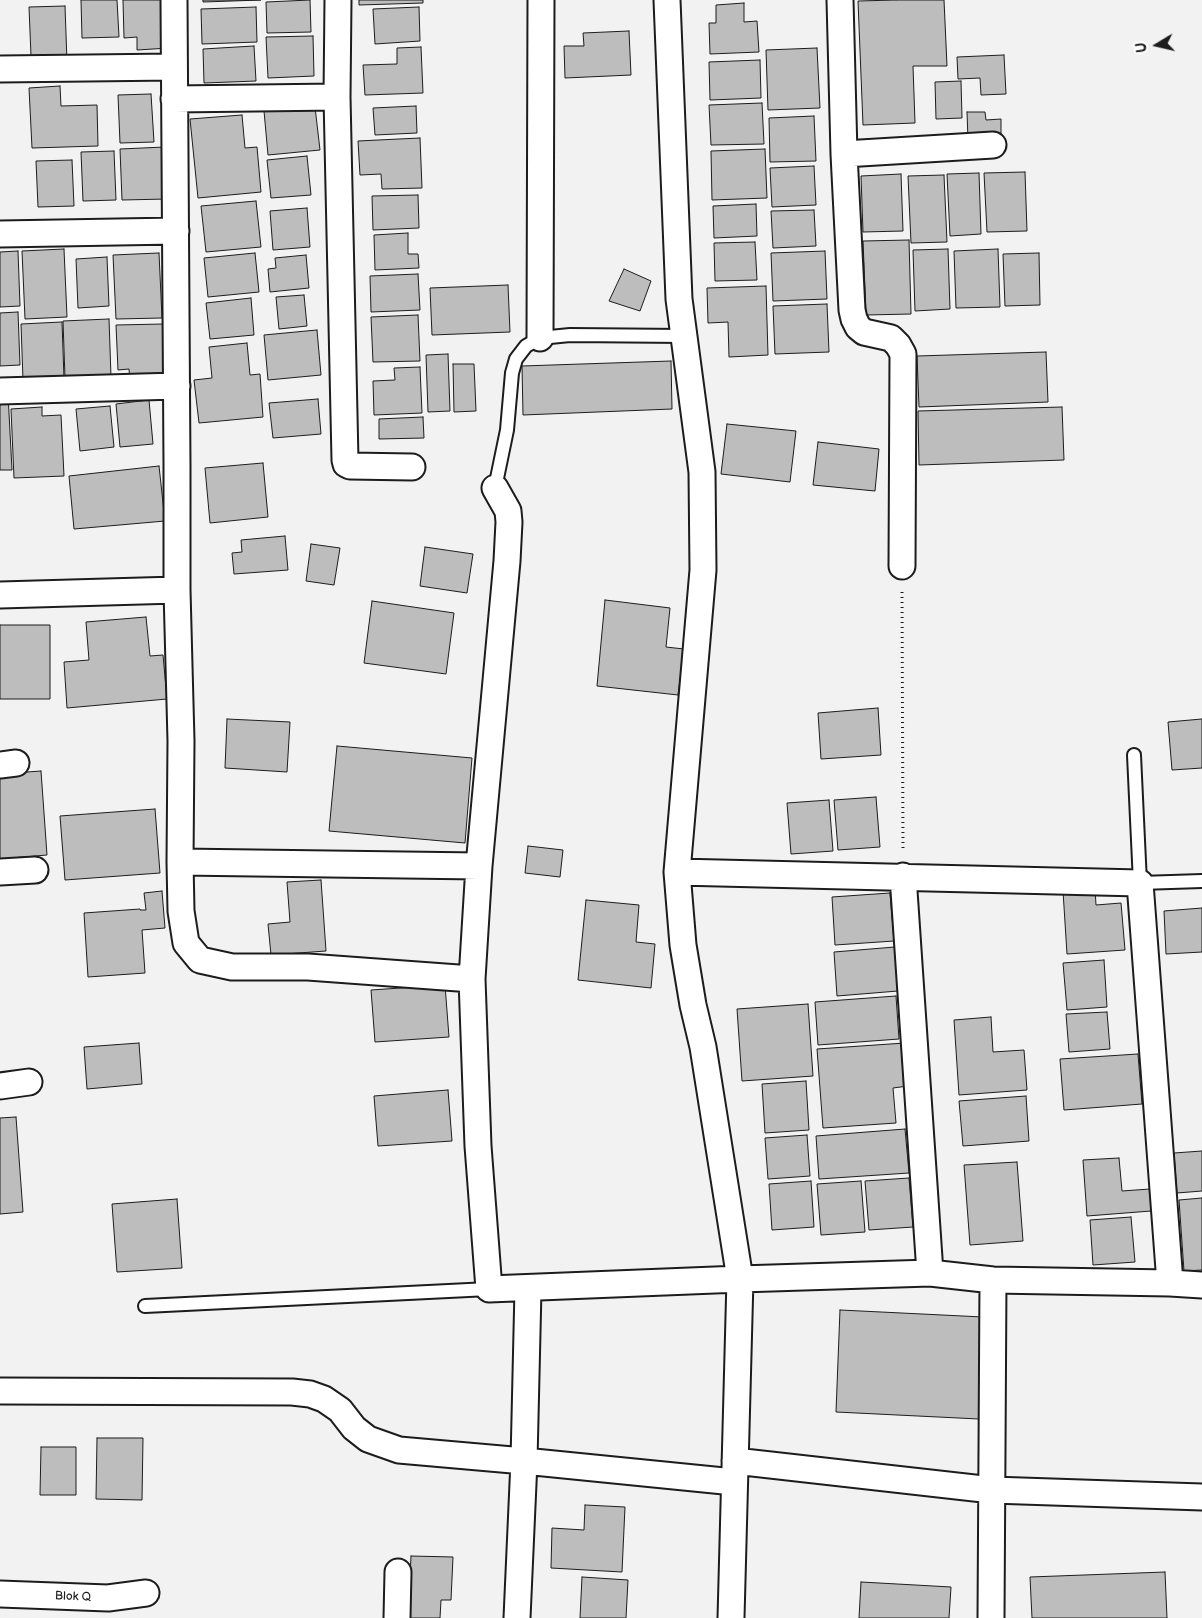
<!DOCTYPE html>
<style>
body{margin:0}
#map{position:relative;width:1202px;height:1618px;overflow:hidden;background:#f2f2f2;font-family:"Balsamiq Sans",sans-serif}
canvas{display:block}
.north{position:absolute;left:1132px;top:20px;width:50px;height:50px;-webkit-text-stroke:4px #fff;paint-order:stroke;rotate:261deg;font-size:14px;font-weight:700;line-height:20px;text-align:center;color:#1c1c1c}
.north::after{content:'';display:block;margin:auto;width:18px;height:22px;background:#1c1c1c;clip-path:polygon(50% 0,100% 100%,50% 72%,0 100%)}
</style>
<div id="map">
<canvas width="1202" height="1618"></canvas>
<div class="north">U</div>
</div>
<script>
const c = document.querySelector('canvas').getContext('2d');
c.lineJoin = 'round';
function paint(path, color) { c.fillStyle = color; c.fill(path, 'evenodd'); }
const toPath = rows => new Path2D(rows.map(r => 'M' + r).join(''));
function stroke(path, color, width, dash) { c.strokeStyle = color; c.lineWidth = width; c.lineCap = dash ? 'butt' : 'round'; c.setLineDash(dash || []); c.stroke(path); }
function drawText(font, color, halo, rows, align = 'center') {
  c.font = font + ' "Balsamiq Sans",sans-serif'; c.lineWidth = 4; c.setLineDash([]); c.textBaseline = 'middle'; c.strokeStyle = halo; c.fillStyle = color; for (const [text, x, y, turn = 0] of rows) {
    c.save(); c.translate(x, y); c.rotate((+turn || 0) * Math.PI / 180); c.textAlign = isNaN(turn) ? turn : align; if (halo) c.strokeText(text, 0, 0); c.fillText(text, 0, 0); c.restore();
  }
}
const building = toPath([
 [81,0,117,0,119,37,82,38,81,0],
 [123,0,167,0,169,48,137,50,137,37,124,38,123,0],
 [203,0,261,0,203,2,203,0],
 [310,0,311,32,267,33,266,2,310,0],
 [359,0,423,0,423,3,359,5,359,0],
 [896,0,944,0,947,66,913,66,915,123,863,125,858,1,896,0],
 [744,3,744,22,757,21,759,52,710,54,709,23,716,23,716,5,744,3],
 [65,6,67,62,45,62,45,55,31,56,29,7,65,6],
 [256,7,257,42,202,44,201,9,256,7],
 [419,7,420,41,375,44,373,9,419,7],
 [629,31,631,75,565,78,564,46,584,46,583,33,629,31],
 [313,36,314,76,268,78,266,37,313,36],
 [254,46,256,81,204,83,203,49,254,46],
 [421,47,423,93,365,95,363,65,397,64,397,48,421,47],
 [817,48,820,108,768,110,766,50,817,48],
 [1004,55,1006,94,981,95,980,78,958,79,957,57,1004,55],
 [760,60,761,98,710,100,709,62,760,60],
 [961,81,962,118,936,119,935,82,961,81],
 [60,86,61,106,97,105,98,146,32,148,29,88,60,86],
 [151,94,154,142,120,143,118,95,151,94],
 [762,103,764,144,711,145,709,105,762,103],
 [416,106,417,133,375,135,373,108,416,106],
 [315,107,320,150,268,155,264,111,315,107],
 [967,112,985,112,986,120,1001,119,1001,139,968,140,967,112],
 [242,115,245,148,257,147,261,192,198,198,190,119,242,115],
 [814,116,816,161,770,162,769,118,814,116],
 [420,138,422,188,382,189,381,174,360,175,358,141,420,138],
 [165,147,167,199,122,200,120,149,165,147],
 [765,149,767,198,712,200,711,151,765,149],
 [114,151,116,200,83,201,81,152,114,151],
 [307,156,311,195,271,198,267,160,307,156],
 [72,160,74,206,38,207,36,161,72,160],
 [814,166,816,205,772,207,770,168,814,166],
 [1025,172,1027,231,987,232,984,173,1025,172],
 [979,173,981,234,950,236,947,174,979,173],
 [901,174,903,231,863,232,861,176,901,174],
 [944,175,947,242,911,243,908,176,944,175],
 [418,195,419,228,373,230,372,196,418,195],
 [256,201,261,247,206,252,201,206,256,201],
 [756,204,757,236,714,238,713,206,756,204],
 [307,208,310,247,273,250,270,211,307,208],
 [814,210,816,246,773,248,771,211,814,210],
 [408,233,408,254,418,254,419,268,375,270,374,235,408,233],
 [909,240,911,314,866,315,863,241,909,240],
 [755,242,757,280,715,281,714,243,755,242],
 [64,249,67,317,25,319,22,251,64,249],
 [948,249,950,309,915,311,913,250,948,249],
 [998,249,1000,307,956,308,954,251,998,249],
 [18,251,20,306,0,307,0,252,18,251],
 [825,251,827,299,773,301,771,253,825,251],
 [159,253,162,318,116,319,113,255,159,253],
 [255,253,259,292,208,297,204,258,255,253],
 [1039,253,1040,305,1005,306,1003,254,1039,253],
 [306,255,309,288,270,292,268,269,276,268,275,258,306,255],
 [107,257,109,306,78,308,76,259,107,257],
 [624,269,651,281,640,311,609,301,624,269],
 [418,274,420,310,371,312,370,276,418,274],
 [508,285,510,332,432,335,430,288,508,285],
 [766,286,768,355,729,357,728,322,708,323,707,288,766,286],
 [304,295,307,326,279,329,276,297,304,295],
 [251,298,254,335,210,339,206,303,251,298],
 [827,304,829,352,775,354,773,306,827,304],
 [18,312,20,365,0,366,0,313,18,312],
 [418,315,420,361,373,362,371,317,418,315],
 [109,319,111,377,65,378,63,321,109,319],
 [62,322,64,379,23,380,21,324,62,322],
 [163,324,165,381,130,382,129,369,118,370,116,325,163,324],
 [317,330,321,375,268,380,264,335,317,330],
 [247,343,250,375,260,374,263,417,199,423,194,380,212,378,209,347,247,343],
 [1046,352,1048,402,919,407,917,356,1046,352],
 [448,354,450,411,428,412,426,355,448,354],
 [671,361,672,409,523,415,522,366,671,361],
 [453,364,474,364,476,411,454,412,453,364],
 [420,367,422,413,374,415,373,381,395,380,394,368,420,367],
 [8,394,12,470,0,470,0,395,8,394],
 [318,399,321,434,273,438,269,403,318,399],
 [149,400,153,444,120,447,116,404,149,400],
 [110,406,114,447,80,451,76,409,110,406],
 [42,407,42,416,61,415,64,476,14,478,11,409,42,407],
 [1062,407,1064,460,919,465,918,411,1062,407],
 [423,417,424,438,379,439,379,419,423,417],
 [727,424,796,431,790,482,721,474,727,424],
 [818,442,879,449,875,491,813,485,818,442],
 [263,463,268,517,210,523,205,468,263,463],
 [159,466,165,521,74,529,69,476,159,466],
 [285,536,288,570,234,574,232,553,242,552,241,540,285,536],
 [311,544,340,548,334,585,306,581,311,544],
 [425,547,473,554,467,593,420,586,425,547],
 [605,600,670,608,666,647,684,649,678,695,597,686,605,600],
 [372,601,454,613,446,674,364,663,372,601],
 [146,617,150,656,163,655,167,699,67,708,64,662,89,660,86,622,146,617],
 [0,625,50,625,50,699,0,699,0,625],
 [878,708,881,755,821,759,818,713,878,708],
 [227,719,290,722,287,772,225,768,227,719],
 [1202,719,1202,768,1172,770,1168,722,1202,719],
 [337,746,472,758,465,843,329,831,337,746],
 [41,771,47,855,0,859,0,774,41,771],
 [876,797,880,847,838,850,834,800,876,797],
 [829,800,833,851,791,854,787,803,829,800],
 [155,809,160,873,65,880,60,816,155,809],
 [528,846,563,850,560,877,525,873,528,846],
 [321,880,326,951,271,955,268,924,290,922,287,882,321,880],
 [1095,888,1096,905,1121,903,1125,950,1067,954,1063,891,1095,888],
 [162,891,165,928,142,930,145,973,88,977,84,913,140,909,140,910,146,910,144,893,162,891],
 [890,893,894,941,835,945,832,897,890,893],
 [586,900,639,905,636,942,655,944,651,988,578,980,586,900],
 [1202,908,1202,952,1166,954,1164,911,1202,908],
 [895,947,898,991,837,996,834,952,895,947],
 [1104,960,1107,1007,1067,1010,1063,963,1104,960],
 [445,985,449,1037,375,1042,371,990,445,985],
 [896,996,899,1039,818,1045,815,1002,896,996],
 [808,1004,813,1076,742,1081,737,1009,808,1004],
 [1107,1012,1110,1049,1069,1052,1066,1014,1107,1012],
 [991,1017,993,1052,1024,1050,1027,1090,959,1095,954,1020,991,1017],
 [139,1043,142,1084,87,1089,84,1047,139,1043],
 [905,1043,908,1086,893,1088,896,1123,823,1128,817,1049,905,1043],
 [1138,1054,1142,1104,1064,1110,1060,1059,1138,1054],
 [806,1081,809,1130,765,1133,762,1084,806,1081],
 [448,1090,452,1141,378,1146,374,1096,448,1090],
 [1026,1096,1029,1141,963,1146,959,1101,1026,1096],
 [16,1117,23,1212,0,1214,0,1118,16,1117],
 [905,1129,909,1173,819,1179,816,1136,905,1129],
 [807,1135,810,1176,768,1179,765,1138,807,1135],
 [1202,1151,1202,1191,1177,1193,1174,1153,1202,1151],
 [1119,1158,1122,1191,1150,1189,1151,1211,1087,1216,1083,1160,1119,1158],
 [1017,1162,1023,1241,970,1245,964,1165,1017,1162],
 [909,1178,913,1227,869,1230,865,1181,909,1178],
 [811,1181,814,1227,772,1230,769,1184,811,1181],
 [861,1181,865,1232,821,1235,817,1184,861,1181],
 [1202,1198,1202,1270,1184,1271,1179,1200,1202,1198],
 [177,1199,182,1268,117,1272,112,1204,177,1199],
 [1131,1217,1135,1262,1093,1265,1090,1220,1131,1217],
 [840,1310,983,1317,979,1419,836,1412,840,1310],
 [97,1438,143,1438,142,1500,96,1499,97,1438],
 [41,1447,76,1447,76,1495,40,1495,41,1447],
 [585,1505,625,1507,622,1572,551,1568,552,1528,584,1530,585,1505],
 [411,1556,453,1557,451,1600,441,1600,440,1618,408,1618,411,1556],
 [1165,1572,1167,1618,1032,1618,1030,1577,1165,1572],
 [582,1577,628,1580,626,1618,580,1618,582,1577],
 [861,1582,951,1587,949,1618,859,1618,861,1582]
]);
const path = toPath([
 [902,592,903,848]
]);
const lane = toPath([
 [495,488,507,430,512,373,516,359,526,346,540,338,570,335,685,336],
 [1134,755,1140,883,1202,881],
 [145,1306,489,1289]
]);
const street = toPath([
 [174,0,177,464,177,590,181,741,180,862,181,911,186,943,200,960,232,967,308,967,472,979],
 [338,0,337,97,345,460,346,464,350,466,412,467],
 [667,0,679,299,702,472,703,570,677,872,683,945,693,1005,703,1047,740,1279,731,1618],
 [840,0,844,154,852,310,854,319,858,327,864,332,891,338,898,345,903,354,902,566],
 [0,69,174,67],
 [174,99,337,97],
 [844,154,993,145],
 [0,234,176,231],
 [540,338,541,0],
 [0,391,177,386],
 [495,488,508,511,509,522,507,561,479,866,472,979,478,1146,489,1289,740,1279,930,1273,993,1280,1170,1283,1140,883,677,872],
 [0,595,177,590],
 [0,765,16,763],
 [180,862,479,866],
 [0,872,35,870],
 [903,876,930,1273],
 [0,1086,29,1082],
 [1170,1283,1202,1285],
 [0,1391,292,1392,310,1394,324,1399,340,1410,354,1428,368,1439,399,1450,524,1461,734,1482],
 [735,1461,992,1490,1202,1497],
 [0,1594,108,1598,146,1593],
 [397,1618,398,1572],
 [517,1618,524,1461,528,1289],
 [991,1618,993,1280]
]);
const streetNames = [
 ["Blok Q",73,1597,2]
];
paint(building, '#bdbdbd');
stroke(building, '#1c1c1c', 1);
stroke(lane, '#1c1c1c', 16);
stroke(street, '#1c1c1c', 29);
stroke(path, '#1c1c1c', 3, [1, 4]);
stroke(lane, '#fff', 12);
stroke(street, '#fff', 25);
drawText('12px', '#1c1c1c', '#fff', streetNames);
</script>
